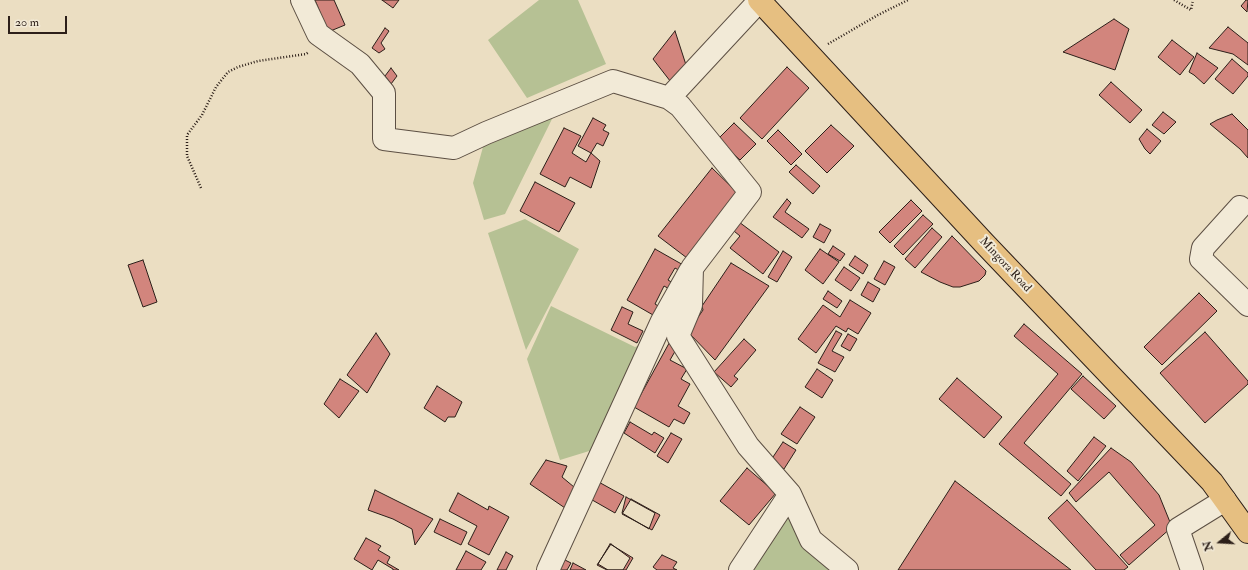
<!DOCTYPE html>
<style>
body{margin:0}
#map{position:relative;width:1248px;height:570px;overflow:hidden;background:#ebdec2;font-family:"IM FELL Double Pica",serif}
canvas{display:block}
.north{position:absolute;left:1200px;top:522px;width:40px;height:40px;-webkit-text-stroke:3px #f2ead7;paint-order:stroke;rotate:252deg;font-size:11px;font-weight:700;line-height:16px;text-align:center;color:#2c1f19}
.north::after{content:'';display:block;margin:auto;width:14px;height:18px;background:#2c1f19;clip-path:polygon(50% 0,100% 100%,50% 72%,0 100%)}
.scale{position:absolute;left:8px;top:16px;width:59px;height:18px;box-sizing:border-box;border:2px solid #2c1f19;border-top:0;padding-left:5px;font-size:12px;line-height:14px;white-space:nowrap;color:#2c1f19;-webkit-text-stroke:3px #f2ead7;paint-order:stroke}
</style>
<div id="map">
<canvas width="1248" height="570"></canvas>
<div class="north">N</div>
<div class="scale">20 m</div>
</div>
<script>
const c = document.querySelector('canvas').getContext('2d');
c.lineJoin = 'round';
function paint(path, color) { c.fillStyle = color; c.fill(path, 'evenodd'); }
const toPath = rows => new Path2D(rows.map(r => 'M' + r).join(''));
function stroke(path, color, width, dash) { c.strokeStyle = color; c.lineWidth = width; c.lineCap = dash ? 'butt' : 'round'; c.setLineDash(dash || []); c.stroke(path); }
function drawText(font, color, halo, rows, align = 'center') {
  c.font = font + ' "IM FELL Double Pica",serif'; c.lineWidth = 4; c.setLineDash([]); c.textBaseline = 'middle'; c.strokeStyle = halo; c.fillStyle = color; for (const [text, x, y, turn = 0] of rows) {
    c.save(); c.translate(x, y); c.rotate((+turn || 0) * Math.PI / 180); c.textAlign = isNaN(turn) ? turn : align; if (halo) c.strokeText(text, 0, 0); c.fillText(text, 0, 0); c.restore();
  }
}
const green = toPath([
 [539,0,578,0,606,64,527,98,488,40],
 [553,117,505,214,484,220,473,183,483,147],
 [525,219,579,249,526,350,488,233],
 [551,306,635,347,644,343,599,448,560,460,527,359],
 [788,506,833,570,745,570]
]);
const building = toPath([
 [315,0,334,0,345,25,328,32,315,0],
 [382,0,399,0,393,8,382,0],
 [1246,0,1248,0,1247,12,1241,6,1246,0],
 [1114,19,1129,29,1115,70,1063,52,1114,19],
 [1228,27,1248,43,1248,65,1233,54,1209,48,1228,27],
 [385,28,389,31,381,43,385,49,379,53,372,48,385,28],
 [675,31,688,71,674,86,653,59,675,31],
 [1172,40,1194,57,1180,75,1158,57,1172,40],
 [1197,53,1218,68,1204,84,1194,75,1189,72,1197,53],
 [1232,59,1248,73,1248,76,1233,94,1215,79,1232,59],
 [787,67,809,88,762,139,740,118,787,67],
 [391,68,397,76,391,84,385,76,391,68],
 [1111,82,1142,110,1130,123,1099,95,1111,82],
 [1163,112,1176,122,1164,134,1152,125,1163,112],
 [1232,114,1248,130,1248,158,1240,149,1210,124,1217,120,1232,114],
 [593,118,606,125,603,130,609,133,603,146,597,143,591,153,578,146,593,118],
 [734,123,756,144,740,160,718,139,734,123],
 [831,125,854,146,827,173,805,151,831,125],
 [564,128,581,136,572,153,586,162,591,153,600,161,591,188,570,177,565,187,540,174,564,128],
 [1147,129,1161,141,1150,154,1145,149,1139,139,1147,129],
 [778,130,802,154,791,165,767,141,778,130],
 [796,165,820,186,813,194,789,172,796,165],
 [712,168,741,196,691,261,658,236,712,168],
 [535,182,575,203,559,232,520,211,535,182],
 [787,199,791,203,785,212,809,229,802,238,773,217,787,199],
 [911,200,922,211,890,243,879,232,911,200],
 [923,215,933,224,903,255,894,246,923,215],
 [735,219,779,252,763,274,730,248,740,236,729,227,735,219],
 [820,224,831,230,824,243,813,237,820,224],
 [932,228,942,237,915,268,905,259,932,228],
 [952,236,986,271,985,275,979,281,960,287,953,287,940,282,921,272,952,236],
 [833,246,845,254,840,261,828,254,833,246],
 [655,249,685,266,682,272,675,268,668,280,678,286,675,292,664,286,655,304,665,310,660,319,627,300,655,249],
 [820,249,839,262,823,284,805,270,820,249],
 [783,251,792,257,777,282,768,277,783,251],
 [855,256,868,265,863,274,849,265,855,256],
 [143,260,157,302,143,307,128,265,143,260],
 [884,261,895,267,885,285,874,279,884,261],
 [731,263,769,286,715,360,688,332,703,310,702,306,731,263],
 [844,267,860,278,851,291,835,280,844,267],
 [868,282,880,289,873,302,861,295,868,282],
 [828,291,842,301,837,308,823,299,828,291],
 [1199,293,1217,311,1162,365,1144,347,1199,293],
 [850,300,871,313,858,334,848,328,846,332,836,326,816,353,798,339,823,305,840,317,850,300],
 [622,307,633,312,628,324,643,331,637,343,611,330,622,307],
 [1024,324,1082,374,1024,443,1071,484,1061,496,999,444,1058,374,1014,336,1024,324],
 [836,331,842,334,832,351,844,357,835,372,818,363,836,331],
 [1205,332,1248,381,1248,384,1205,423,1160,373,1205,332],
 [376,333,390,354,367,393,347,375,376,333],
 [848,334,857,339,850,351,841,346,848,334],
 [673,336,681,341,670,360,687,369,681,379,690,384,678,406,690,413,684,424,674,419,669,427,634,407,673,336],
 [744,339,756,350,734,376,738,379,731,387,714,372,744,339],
 [817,369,833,380,822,398,805,387,817,369],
 [1083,376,1116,406,1104,419,1071,389,1083,376],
 [957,378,1002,417,984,438,939,399,957,378],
 [340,379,359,391,339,418,324,404,340,379],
 [437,386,462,402,455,417,448,417,445,422,424,408,437,386],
 [800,407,815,417,797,444,781,434,800,407],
 [630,422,652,435,654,432,664,438,655,453,624,433,630,422],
 [671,433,682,439,668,463,657,456,671,433],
 [1094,437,1106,446,1078,481,1067,471,1094,437],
 [783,442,796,450,784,469,771,460,783,442],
 [1111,448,1131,462,1159,495,1172,527,1129,565,1120,555,1155,525,1109,472,1076,502,1069,493,1111,448],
 [546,460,567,466,562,477,574,487,565,508,530,484,546,460],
 [747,468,776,493,749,525,720,501,747,468],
 [595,480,624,496,615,513,587,497,595,480],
 [955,481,1071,570,898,570,955,481],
 [375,490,433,519,415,545,412,529,393,519,368,510,375,490],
 [458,493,488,510,489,506,509,517,489,555,468,544,477,526,449,511,458,493],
 [626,497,655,513,649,529,622,513,626,497],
 [631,499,660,515,652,530,622,514,631,499],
 [1067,500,1128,567,1124,570,1096,570,1048,518,1067,500],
 [440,519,467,532,461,545,434,532,440,519],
 [366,538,381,546,378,550,390,557,387,563,399,570,393,570,393,569,378,560,372,570,354,559,366,538],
 [610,544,633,558,626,570,608,570,598,564,610,544],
 [611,544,630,558,623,570,607,570,597,565,611,544],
 [466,551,486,562,481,570,456,570,466,551],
 [506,552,513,556,506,570,497,570,506,552],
 [662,555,677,562,673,568,677,570,657,570,653,567,662,555],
 [561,558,571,563,567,570,554,570,561,558],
 [573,563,586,570,570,570,573,563]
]);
const path = toPath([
 [1174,0,1191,10,1193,0],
 [828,44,878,15,908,0],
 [201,188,187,156,187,135,202,115,216,87,228,72,238,67,258,61,306,54,309,52]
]);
const minor = toPath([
 [302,0,318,34,360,64,384,93,384,139,454,148,486,133,613,81,669,98],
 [1240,207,1203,248,1201,259,1248,305],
 [790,494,811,540,847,570],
 [548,570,662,321,690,271],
 [740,570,790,494,748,446,678,336,691,305,692,268,750,192,680,106,669,98,760,0],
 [1192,570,1178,529,1225,500]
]);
const major = toPath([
 [759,0,984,243,1212,482,1248,532]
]);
const streetNames = [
 ["Mingora Road",1005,265,47]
];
paint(green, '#b6c194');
paint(building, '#d2857d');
stroke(building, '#2c1f19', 1);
stroke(minor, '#5c4f43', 24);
stroke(major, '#2c1f19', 24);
stroke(path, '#2c1f19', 2.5, [1, 2]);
stroke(minor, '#f2ead7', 22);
stroke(major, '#e6bf81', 22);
drawText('12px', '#2c1f19', '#f2ead7', streetNames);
</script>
